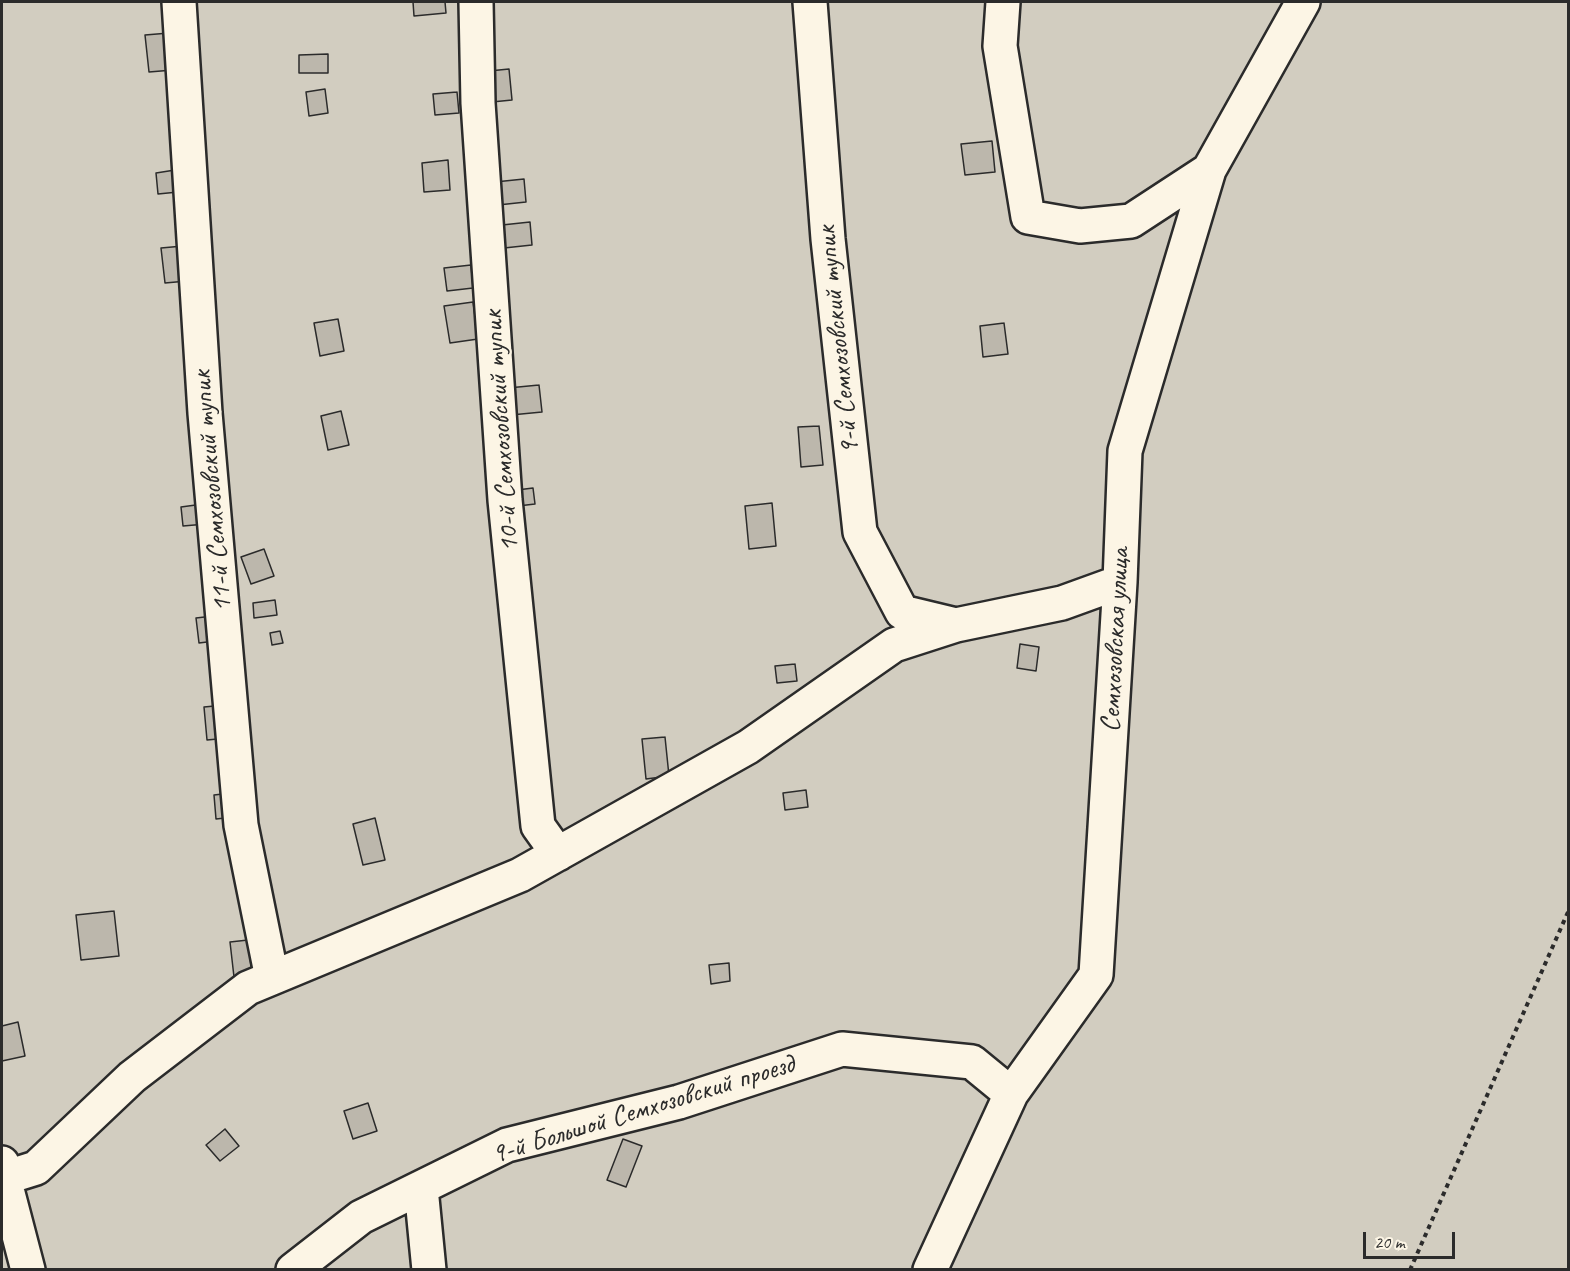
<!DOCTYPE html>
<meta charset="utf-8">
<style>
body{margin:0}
#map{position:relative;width:1570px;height:1271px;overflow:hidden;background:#efe9da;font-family:Caveat,sans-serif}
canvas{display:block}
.frame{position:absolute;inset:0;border:3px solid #2b2b2b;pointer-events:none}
.scale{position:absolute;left:1363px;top:1232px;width:92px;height:27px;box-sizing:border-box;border:3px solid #2b2b2b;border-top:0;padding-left:8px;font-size:18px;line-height:21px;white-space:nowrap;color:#2b2b2b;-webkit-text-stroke:4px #fcf5e5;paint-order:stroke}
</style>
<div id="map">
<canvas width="1570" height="1271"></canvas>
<div class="frame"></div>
<div class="scale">20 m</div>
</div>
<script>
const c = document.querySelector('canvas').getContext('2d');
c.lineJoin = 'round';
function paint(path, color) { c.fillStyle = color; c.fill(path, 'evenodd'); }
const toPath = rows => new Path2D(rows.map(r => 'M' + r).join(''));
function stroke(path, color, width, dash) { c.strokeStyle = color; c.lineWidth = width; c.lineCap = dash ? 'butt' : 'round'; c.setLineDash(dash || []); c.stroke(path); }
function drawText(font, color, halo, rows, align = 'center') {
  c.font = font + ' Caveat,sans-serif'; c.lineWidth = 4.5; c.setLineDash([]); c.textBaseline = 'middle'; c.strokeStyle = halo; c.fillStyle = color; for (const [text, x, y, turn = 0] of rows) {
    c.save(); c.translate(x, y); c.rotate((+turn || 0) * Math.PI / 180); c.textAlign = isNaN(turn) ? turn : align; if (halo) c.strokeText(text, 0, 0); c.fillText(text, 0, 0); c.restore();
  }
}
const green = toPath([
 [2,2,1568,2,1568,1269,2,1270]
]);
const building = toPath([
 [413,2,445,2,446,13,414,16,413,2],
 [169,33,173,70,149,72,145,35,169,33],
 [328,54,328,73,299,73,299,55,328,54],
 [509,69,512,100,492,102,489,71,509,69],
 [325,89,328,113,309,116,306,92,325,89],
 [457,92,459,113,435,115,433,94,457,92],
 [992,141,995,172,965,175,961,144,992,141],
 [448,160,450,190,424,192,422,163,448,160],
 [175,170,178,192,158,194,156,173,175,170],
 [524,179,526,202,498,205,495,182,524,179],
 [530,222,532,245,504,248,502,225,530,222],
 [183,246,187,281,165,283,161,248,183,246],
 [471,265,473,288,447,291,444,268,471,265],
 [473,302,478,339,450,343,444,306,473,302],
 [338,319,344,351,320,356,314,323,338,319],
 [1004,323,1008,354,983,357,980,326,1004,323],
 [539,385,542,412,511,415,508,388,539,385],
 [341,411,349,445,328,450,321,416,341,411],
 [819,426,823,465,801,467,798,427,819,426],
 [533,488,535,504,518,506,517,490,533,488],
 [772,503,776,546,749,549,745,506,772,503],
 [203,504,206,524,183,526,181,507,203,504],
 [264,549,274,576,251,584,241,557,264,549],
 [275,600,277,615,254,618,253,603,275,600],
 [213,616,215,641,199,643,196,618,213,616],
 [280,631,283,643,272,645,270,633,280,631],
 [1020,644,1039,647,1036,671,1017,668,1020,644],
 [795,664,797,681,777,683,775,666,795,664],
 [225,705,228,738,207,740,204,707,225,705],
 [665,737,669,776,646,779,642,739,665,737],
 [806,790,808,807,785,810,783,793,806,790],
 [231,793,234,817,216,819,214,795,231,793],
 [375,818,385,860,363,865,353,824,375,818],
 [114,911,119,956,81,960,76,915,114,911],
 [248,940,252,975,234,977,230,942,248,940],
 [729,963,730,981,711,984,709,965,729,963],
 [18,1022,25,1056,2,1061,2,1026,18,1022],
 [368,1103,377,1131,353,1139,344,1111,368,1103],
 [225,1129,239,1146,220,1161,206,1145,225,1129],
 [623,1139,642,1146,626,1187,607,1180,623,1139]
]);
const path = toPath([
 [1410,1270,1568,912]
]);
const minor = toPath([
 [179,2,205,413,241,825,272,978],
 [476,2,478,103,505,500,538,826,558,854],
 [810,2,828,239,860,532,902,612,956,625],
 [1003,2,1000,46,1028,217,1080,226,1131,221,1209,170],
 [2,1163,4,1178,28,1270],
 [4,1178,36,1168,132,1077,248,988,520,875,748,747,894,645,956,625,1062,603,1120,582],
 [421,1188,429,1270],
 [293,1270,361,1217,507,1145,679,1102,842,1049,972,1062,1011,1094],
 [930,1270,1011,1094,1096,975,1120,582,1125,451,1209,170,1303,2]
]);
const streetNames = [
 ["9-й Семхозовский тупик",839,340,-96],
 ["10-й Семхозовский тупик",502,431,-94],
 ["11-й Семхозовский тупик",213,491,-95],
 ["Семхозовская улица",1116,640,-87],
 ["9-й Большой Семхозовский проезд",643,1110,-17]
];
paint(green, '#d2cdc0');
paint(building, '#bcb7ac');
stroke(building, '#2b2b2b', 1.5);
stroke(minor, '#2b2b2b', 38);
stroke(path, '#2b2b2b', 4, [4.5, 4.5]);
stroke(minor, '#fcf5e5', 33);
drawText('28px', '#2b2b2b', '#fcf5e5', streetNames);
</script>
